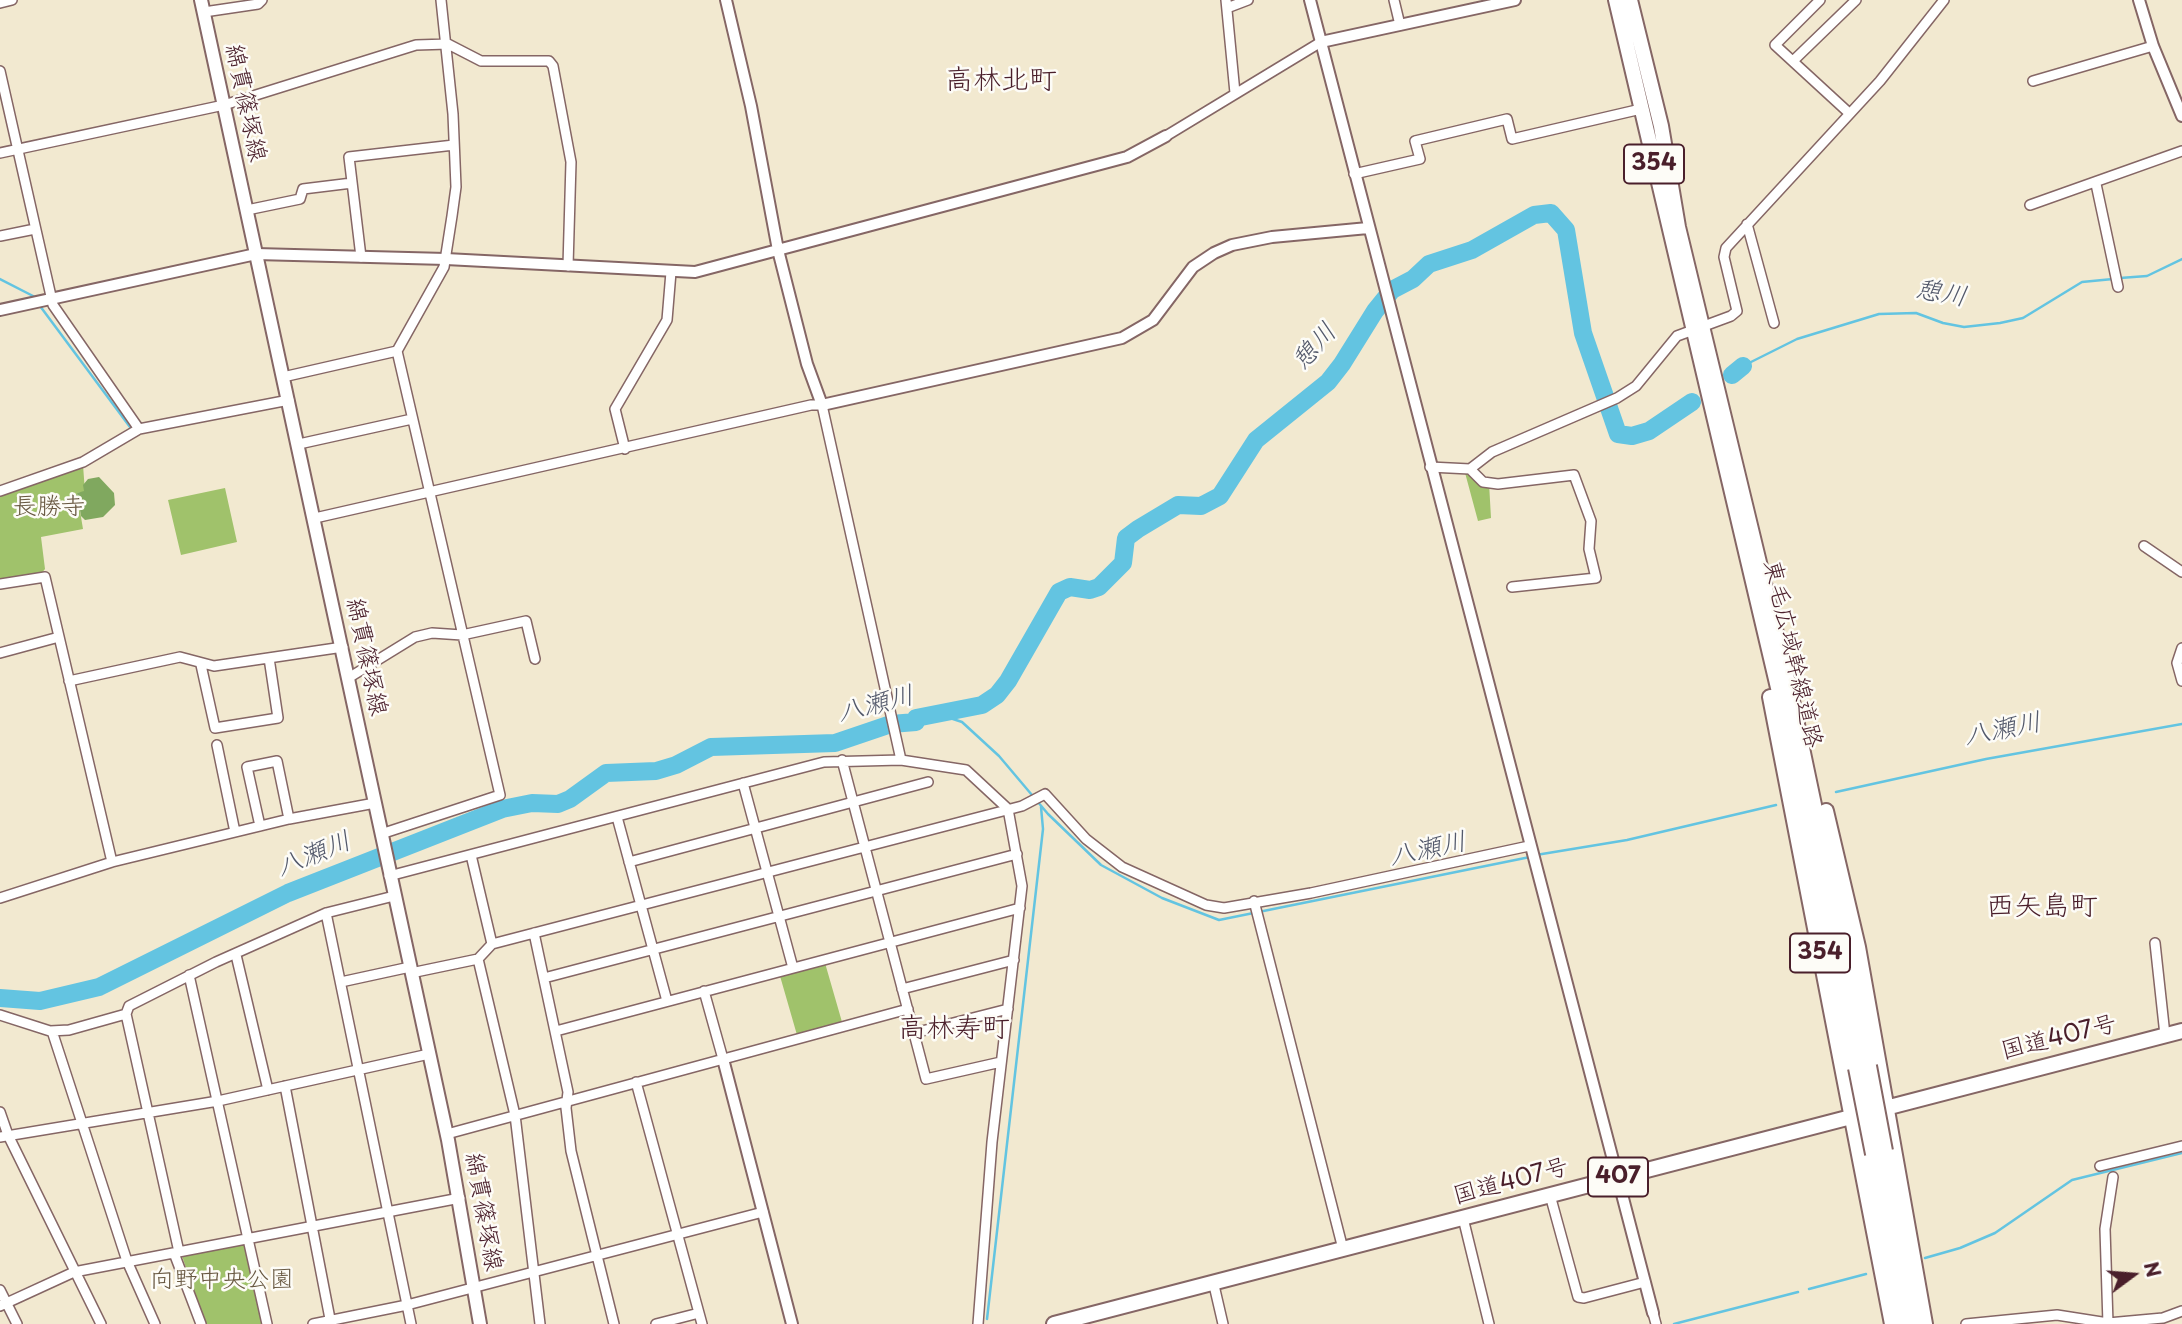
<!DOCTYPE html>
<meta charset="utf-8">
<style>
body{margin:0}
#map{position:relative;width:2182px;height:1324px;overflow:hidden;background:#f2e9d0;font-family:"Playpen Sans",sans-serif}
canvas{display:block}
.north{position:absolute;left:2098px;top:1240px;width:70px;height:70px;-webkit-text-stroke:5px #fdfcf7;paint-order:stroke;rotate:74deg;font-size:19px;font-weight:700;line-height:28px;text-align:center;color:#4a1f2b}
.north::after{content:'';display:block;margin:auto;width:24px;height:32px;background:#4a1f2b;clip-path:polygon(50% 0,100% 100%,50% 72%,0 100%)}
</style>
<div id="map">
<canvas width="2182" height="1324"></canvas>
<div class="north">N</div>
</div>
<script>
const c = document.querySelector('canvas').getContext('2d');
c.lineJoin = 'round';
function paint(path, color) { c.fillStyle = color; c.fill(path, 'evenodd'); }
const toPath = rows => new Path2D(rows.map(r => 'M' + r).join(''));
function stroke(path, color, width, dash) { c.strokeStyle = color; c.lineWidth = width; c.lineCap = dash ? 'butt' : 'round'; c.setLineDash(dash || []); c.stroke(path); }
function drawText(font, color, halo, rows, align = 'center') {
  c.font = font + ' "Playpen Sans","Klee One",sans-serif'; c.lineWidth = 5; c.setLineDash([]); c.textBaseline = 'middle'; c.strokeStyle = halo; c.fillStyle = color; for (const [text, x, y, turn = 0] of rows) {
    c.save(); c.translate(x, y); c.rotate((+turn || 0) * Math.PI / 180); c.textAlign = isNaN(turn) ? turn : align; if (halo) c.strokeText(text, 0, 0); c.fillText(text, 0, 0); c.restore();
  }
}
const green = toPath([
 [83,465,85,492,77,493,83,529,41,537,45,569,40,575,0,580,0,494],
 [1464,469,1489,483,1491,518,1478,521],
 [225,488,237,542,181,555,168,500],
 [825,963,842,1022,797,1035,780,976],
 [244,1243,264,1324,205,1324,182,1256]
]);
const forest = toPath([
 [99,477,114,493,115,505,103,517,85,520,81,516,77,493,84,491,83,485,88,479]
]);
const stream = toPath([
 [2120,278,2147,276,2182,259],
 [0,279,35,297],
 [40,306,130,427],
 [1743,366,1797,339,1879,314,1916,313,1943,323,1964,327,2000,323,2023,318,2082,282,2113,279],
 [916,722,944,716,962,722,999,756,1048,814,1101,865,1162,898,1219,920,1530,857],
 [1836,792,1986,759,2182,724],
 [1536,855,1627,840,1776,805],
 [1925,1258,1960,1248,1995,1233,2072,1180,2182,1153],
 [1809,1289,1866,1274],
 [987,1319,1043,829,1041,807],
 [1674,1324,1798,1292]
]);
const river = toPath([
 [1732,375,1743,366],
 [0,998,40,1001,99,987,288,893,502,809,532,803,558,804,570,799,606,773,656,771,676,765,711,747,835,743,891,724,916,722,916,718,982,705,997,695,1008,681,1059,592,1070,587,1090,590,1099,587,1123,563,1126,538,1138,529,1178,505,1201,506,1220,496,1256,440,1328,382,1342,364,1375,311,1392,290,1413,279,1429,264,1472,250,1534,215,1551,213,1566,230,1583,333,1618,434,1632,436,1649,431,1692,402]
]);
const minor = toPath([
 [1226,0,1235,93],
 [1394,0,1400,25],
 [1820,0,1775,45,1849,113],
 [0,3,12,0],
 [1227,8,1248,0],
 [204,12,258,4,262,0],
 [1793,61,1856,0],
 [0,71,53,305,139,429],
 [2033,81,2153,46],
 [1166,136,1321,42],
 [0,153,224,105,416,45,448,44,481,61,549,61,553,66,571,162,568,266],
 [1354,174,1420,159,1415,141,1507,119,1512,139,1641,109],
 [2096,184,2118,287],
 [2030,205,2182,151],
 [247,210,300,199,303,189,352,183],
 [1747,224,1774,323],
 [0,236,35,229],
 [361,257,349,157,454,145],
 [283,377,397,351],
 [299,444,412,419],
 [625,449,615,409,667,320,671,272],
 [1430,467,1470,469,1483,482,1498,484,1574,475,1591,521,1589,549,1596,578,1512,587],
 [1470,469,1492,452,1617,398,1636,386,1677,336,1731,316,1737,311,1724,257,1726,248,1880,81,1944,0],
 [0,491,83,462,139,429,289,400],
 [315,518,811,405,822,405,901,760],
 [2144,546,2182,572],
 [0,584,45,577,112,862],
 [2182,648,2177,663,2182,681],
 [0,653,59,637],
 [201,665,215,728,278,718,269,658],
 [350,677,415,637,432,633,462,635,526,621,535,659],
 [69,681,180,657,214,666,343,647],
 [217,745,235,832],
 [842,760,926,1079,1001,1062],
 [743,783,793,968],
 [617,817,667,1001],
 [260,826,247,767,277,761,289,819],
 [381,834,500,795,397,351,444,267,452,216,456,187,453,114,441,0],
 [471,855,492,944],
 [629,862,928,782],
 [389,876,824,762,901,760,966,770,1008,809,1022,886,992,1142,978,1324],
 [0,898,112,862,289,819,375,803],
 [1254,901,1343,1249],
 [326,913,411,1324],
 [534,933,568,1092,566,1108,571,1151,614,1324],
 [2155,943,2165,1035],
 [236,955,268,1090],
 [478,959,515,1115,540,1324],
 [411,973,478,959,492,944,1022,806,1045,794,1086,839,1122,867,1206,905,1224,908,1311,893,1529,846],
 [189,975,267,1324],
 [544,978,1017,854],
 [341,982,410,967],
 [902,989,1014,960],
 [704,991,723,1059],
 [126,1014,179,1252],
 [0,1015,50,1031,69,1030,126,1014,129,1006,216,962,326,913,394,896],
 [52,1031,127,1261,155,1324],
 [556,1031,1020,908],
 [914,1033,1008,1009],
 [636,1082,702,1324],
 [285,1086,331,1324],
 [0,1112,8,1135,101,1324],
 [447,1134,908,1009],
 [0,1137,218,1101,429,1054],
 [2100,1166,2182,1146],
 [1550,1195,1578,1297,1584,1298,1645,1282],
 [1463,1218,1489,1324],
 [174,1253,201,1324],
 [1213,1281,1223,1324],
 [0,1290,17,1324],
 [0,1306,74,1272,460,1198],
 [1653,1313,1656,1324],
 [313,1324,407,1305,763,1212],
 [656,1324,699,1313],
 [1966,1324,2057,1315,2108,1323,2163,1318,2182,1311],
 [2108,1324,2105,1229,2113,1177]
]);
const tertiary = toPath([
 [726,0,751,106,778,250,807,364,822,405,1122,338,1153,320,1193,267,1214,253,1232,245,1272,237,1368,228],
 [1310,0,1653,1313],
 [2139,0,2153,46,2182,116],
 [1321,42,1515,0],
 [0,310,256,254,446,259,695,272,1127,157,1166,136],
 [723,1059,792,1324]
]);
const secondary = toPath([
 [201,0,448,1140,480,1324]
]);
const trunk = toPath([
 [1616,0,1779,692,1856,1068],
 [1630,0,1661,126,1678,227,1790,691,1869,1066],
 [1770,697,1892,1324],
 [1826,811,1858,947,1925,1324],
 [1885,1151,1915,1324],
 [1873,1154,1902,1324],
 [1054,1324,2182,1031]
]);
const trunkBridge = toPath([
 [1869,1066,1885,1151],
 [1856,1068,1873,1154]
]);
const shields = [
 [1654,164,60],
 [1820,953,60],
 [1618,1177,60]
];
const shieldNames = [
 ["354",1654,164],
 ["354",1820,953],
 ["407",1618,1177]
];
const streetNames = [
 ["綿貫篠塚線",245,103,78],
 ["東毛広域幹線道路",1792,654,77],
 ["綿貫篠塚線",366,657,78],
 ["国道407号",2059,1038,-14],
 ["国道407号",1511,1182,-15],
 ["綿貫篠塚線",483,1212,80]
];
const parkNames = [
 ["長勝寺",49,507],
 ["向野中央公園",222,1280]
];
const waterNames = [
 ["憩川",1941,294,10],
 ["憩川",1315,347,-48],
 ["八瀬川",876,705,-14],
 ["八瀬川",2003,730,-11],
 ["八瀬川",1428,850,-12],
 ["八瀬川",314,855,-22]
];
const quarterNames = [
 ["高林北町",1001,81],
 ["西矢島町",2042,907],
 ["高林寿町",954,1029]
];
paint(green, '#a0c26b');
paint(forest, '#80a85f');
stroke(stream, '#63c4e1', 2.5);
stroke(river, '#63c4e1', 18);
stroke(minor, '#856665', 12);
stroke(tertiary, '#856665', 14);
stroke(secondary, '#856665', 16);
stroke(trunk, '#856665', 18);
stroke(minor, '#fff', 9);
stroke(tertiary, '#fff', 10);
stroke(secondary, '#fff', 12);
stroke(trunk, '#fff', 14);
stroke(trunkBridge, '#856665', 18, []);
stroke(trunkBridge, '#fff', 14);
for (const [x, y, w] of shields) { const box = new Path2D(); box.roundRect(x - w / 2, y - 19.5, w, 39, 5); c.fillStyle = '#fdfcf7'; c.fill(box); stroke(box, '#4a1f2b', 2); }
drawText('bold 23px', '#4a1f2b', null, shieldNames);
drawText('24px', '#4a1f2b', '#fdfcf7', streetNames);
drawText('24px', '#685841', '#fdfcf7', parkNames);
drawText('italic 26px', '#53596b', '#fdfcf7', waterNames);
drawText('28px', '#4a1f2b', '#fdfcf7', quarterNames);
</script>
